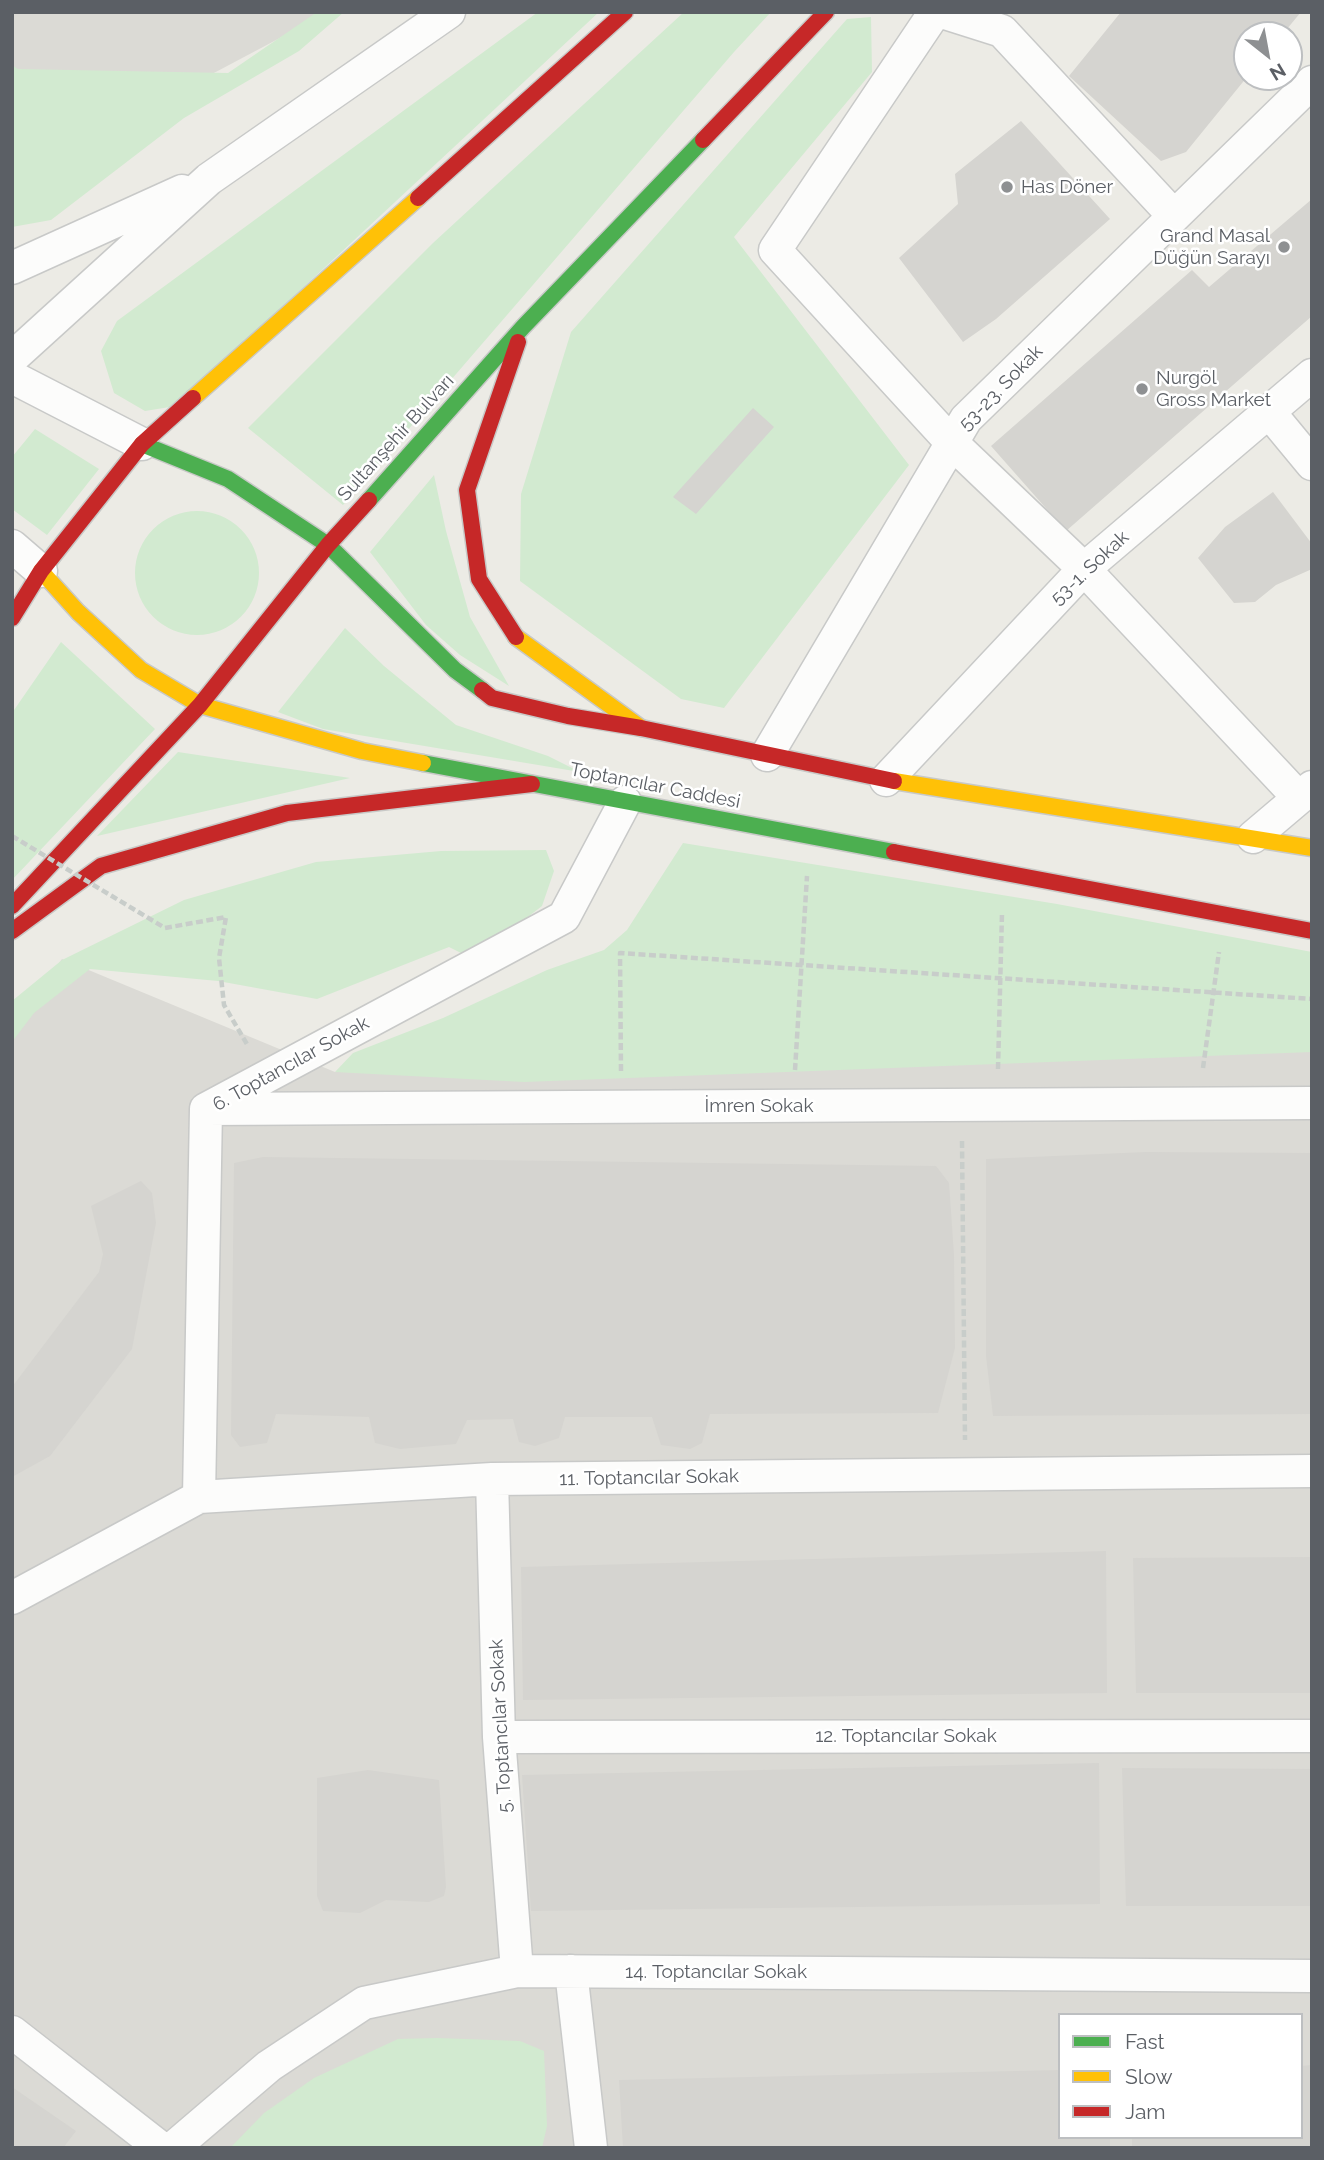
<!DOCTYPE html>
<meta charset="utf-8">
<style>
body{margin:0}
#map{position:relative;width:1324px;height:2160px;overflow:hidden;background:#ecebe5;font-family:Raleway,sans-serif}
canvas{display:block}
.frame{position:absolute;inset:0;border:14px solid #5b5f65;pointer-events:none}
.legend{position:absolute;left:1058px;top:2013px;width:245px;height:126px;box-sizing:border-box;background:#fff;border:2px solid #bdbfc1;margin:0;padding:9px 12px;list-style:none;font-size:21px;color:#5b5f65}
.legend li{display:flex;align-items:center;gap:14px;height:35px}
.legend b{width:35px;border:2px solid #bdbfc1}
.north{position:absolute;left:1233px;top:21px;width:70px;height:70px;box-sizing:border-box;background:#fff;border:2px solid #bdbfc1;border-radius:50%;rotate:149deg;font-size:19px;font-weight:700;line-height:28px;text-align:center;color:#5b5f65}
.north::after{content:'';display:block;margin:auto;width:24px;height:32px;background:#8e9092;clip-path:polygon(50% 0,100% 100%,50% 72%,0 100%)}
</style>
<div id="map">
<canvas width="1324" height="2160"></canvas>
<div class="frame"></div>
<ul class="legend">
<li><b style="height:9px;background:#4caf50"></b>Fast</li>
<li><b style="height:9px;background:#ffc107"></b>Slow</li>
<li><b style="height:9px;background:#c62828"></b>Jam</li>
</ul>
<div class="north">N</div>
</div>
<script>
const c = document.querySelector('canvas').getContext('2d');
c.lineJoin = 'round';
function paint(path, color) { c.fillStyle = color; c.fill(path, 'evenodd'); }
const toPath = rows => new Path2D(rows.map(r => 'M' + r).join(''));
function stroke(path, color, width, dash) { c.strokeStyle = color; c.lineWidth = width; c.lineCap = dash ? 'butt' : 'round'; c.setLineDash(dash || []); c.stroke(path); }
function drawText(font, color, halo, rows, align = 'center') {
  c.font = font + ' Raleway,sans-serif'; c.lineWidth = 5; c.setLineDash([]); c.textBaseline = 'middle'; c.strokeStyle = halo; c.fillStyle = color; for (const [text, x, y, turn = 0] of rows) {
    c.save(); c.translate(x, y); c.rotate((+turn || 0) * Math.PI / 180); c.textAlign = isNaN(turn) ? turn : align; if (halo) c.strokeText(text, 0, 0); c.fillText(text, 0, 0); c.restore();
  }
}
const industrial = toPath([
 [12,12,329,12,12,180],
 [62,959,335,1072,1312,1047,1312,2148,12,2148,12,1024],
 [1060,2015,1301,2015,1301,2137,1060,2137]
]);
const green = toPath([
 [317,12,344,12,299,51,184,118,51,220,12,227,12,65,18,69,228,73],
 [538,12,599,12,176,406,145,411,114,393,101,351,117,321],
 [684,12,771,12,734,52,343,505,248,428,433,243],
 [871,17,872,72,734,237,909,465,724,708,681,699,520,581,521,494,571,332,847,19],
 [35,429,99,469,47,535,12,509,12,457],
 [434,475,446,531,470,617,509,686,460,655,426,625,370,552],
 '135 573a62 62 0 1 1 124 0a62 62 0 1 1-124 0Z',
 [345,628,384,666,456,725,548,756,580,772,323,729,278,712],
 [61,642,155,729,12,880,12,713],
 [178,752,350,778,97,836],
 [683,843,1057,904,1312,952,1312,1052,524,1082,335,1072,353,1053,443,1018,547,970,604,950,627,930],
 [546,850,554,871,542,906,511,930,467,956,449,947,317,999,218,981,90,969,34,1013,12,1042,12,1001,62,960,184,900,316,862,441,851],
 [437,2038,520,2041,544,2051,547,2126,542,2148,230,2148,264,2113,314,2078,398,2039]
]);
const building = toPath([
 [1121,12,1301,12,1282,35,1247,35,1247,77,1186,152,1161,161,1069,76],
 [1021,121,1110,219,996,319,963,342,899,258,958,204,955,174],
 [1312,199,1312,316,1066,531,991,446,1192,270,1209,287],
 [753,408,774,427,696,514,673,497],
 [1273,492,1312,544,1312,569,1276,585,1255,602,1234,603,1198,558,1225,527],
 [1146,1152,1312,1153,1312,1414,993,1416,986,1356,986,1159],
 [263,1157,936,1166,949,1183,954,1255,955,1348,938,1413,710,1414,702,1443,690,1449,661,1445,652,1417,565,1417,559,1438,535,1446,519,1442,513,1419,467,1420,456,1444,400,1449,375,1443,369,1417,276,1414,267,1443,240,1447,231,1435,234,1163],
 [141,1181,152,1193,156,1223,132,1349,50,1456,12,1477,12,1387,99,1272,103,1254,91,1206],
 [1106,1551,1107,1693,523,1700,521,1567],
 [1312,1557,1312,1693,1136,1693,1133,1558],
 [1099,1763,1100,1904,531,1911,522,1775],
 [1122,1768,1312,1769,1312,1906,1126,1906],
 [368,1770,439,1780,446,1887,444,1896,429,1902,386,1900,360,1913,323,1911,317,1896,317,1778],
 [1312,2065,1312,2148,1132,2148,1132,2137,1301,2137,1301,2066],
 [1060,2070,1060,2137,1110,2137,1110,2148,623,2148,619,2080],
 [12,2087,76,2131,63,2148,12,2148]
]);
const path = toPath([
 [165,928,226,917,219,958,224,1005,248,1046],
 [1203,1068,1219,952],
 [998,1069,1002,913],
 [795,1070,807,876],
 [621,1071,620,953,1312,999],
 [962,1141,965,1440]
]);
const street = toPath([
 [935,12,775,250,951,442,1084,569,1299,798],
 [942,12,1002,31,1174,216],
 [12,268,182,191],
 [12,358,209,179,449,12],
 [12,377,142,444],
 [1269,412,1312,464],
 [12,546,41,571],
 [767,755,966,419,1312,82],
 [886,780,1084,569,1312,375],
 [1253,837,1312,787],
 [206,1109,1312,1103],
 [492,1479,499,1737,517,1971],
 [199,1497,206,1109,564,917,625,802],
 [12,1598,199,1497,492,1479,1312,1471],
 [499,1737,1312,1736],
 [571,1971,591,2148],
 [12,2032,161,2148],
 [173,2148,269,2066,364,2003,517,1971,1312,1976]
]);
const fast = toPath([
 [142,444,228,479,328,545,455,670,482,690],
 [369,500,523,327,703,140],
 [423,763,894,852]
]);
const slow = toPath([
 [193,398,418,198],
 [41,571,78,612,141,670,200,705,362,751,423,763],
 [516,637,641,728],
 [894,781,1312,848]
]);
const jam = toPath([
 [703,140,826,12],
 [418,198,625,12],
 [12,618,41,571,142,444,193,398],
 [516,637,479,579,467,490,518,342],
 [482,690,492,698,568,716,641,728,894,781],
 [894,852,1312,931],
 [12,906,200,705,328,545,369,500],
 [12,931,101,866,287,813,532,784]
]);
const pathBridge = toPath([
 [12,836,165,928]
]);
const markers = [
 [1007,187,7,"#8e9092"],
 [1284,247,7,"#8e9092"],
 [1142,389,7,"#8e9092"]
];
const poiNames = [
 ["Has Döner",1021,187],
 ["Grand Masal",1270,236,"right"],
 ["Düğün Sarayı",1270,258,"right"],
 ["Nurgöl",1156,378],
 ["Gross Market",1156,400]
];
const streetNames = [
 ["53-23. Sokak",1001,388,-46],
 ["Sultanşehir Bulvarı",396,438,-48],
 ["53-1. Sokak",1090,568,-43],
 ["Toptancılar Caddesi",655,786,11],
 ["6. Toptancılar Sokak",291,1064,-29],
 ["İmren Sokak",759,1106],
 ["11. Toptancılar Sokak",649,1478,-1],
 ["5. Toptancılar Sokak",501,1726,-93],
 ["12. Toptancılar Sokak",906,1736],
 ["14. Toptancılar Sokak",716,1972]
];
paint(industrial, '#dbdad5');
paint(green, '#d2ead0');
paint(building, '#d5d4d0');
stroke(street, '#c8c9c8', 35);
stroke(fast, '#c8c9c7', 19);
stroke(slow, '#c8c9c7', 19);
stroke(jam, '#c8c9c7', 19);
stroke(path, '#c8cdca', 4.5, [7, 3.5]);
stroke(street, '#fcfcfb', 32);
stroke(fast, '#4caf50', 16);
stroke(slow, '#ffc107', 16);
stroke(jam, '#c62828', 16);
stroke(pathBridge, '#c8cdca', 4.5, [7, 3.5]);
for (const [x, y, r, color] of markers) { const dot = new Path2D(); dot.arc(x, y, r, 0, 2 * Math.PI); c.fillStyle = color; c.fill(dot); stroke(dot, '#fff', 2.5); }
drawText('19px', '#5b5f65', '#fff', poiNames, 'left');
drawText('19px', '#5b5f65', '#fff', streetNames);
</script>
